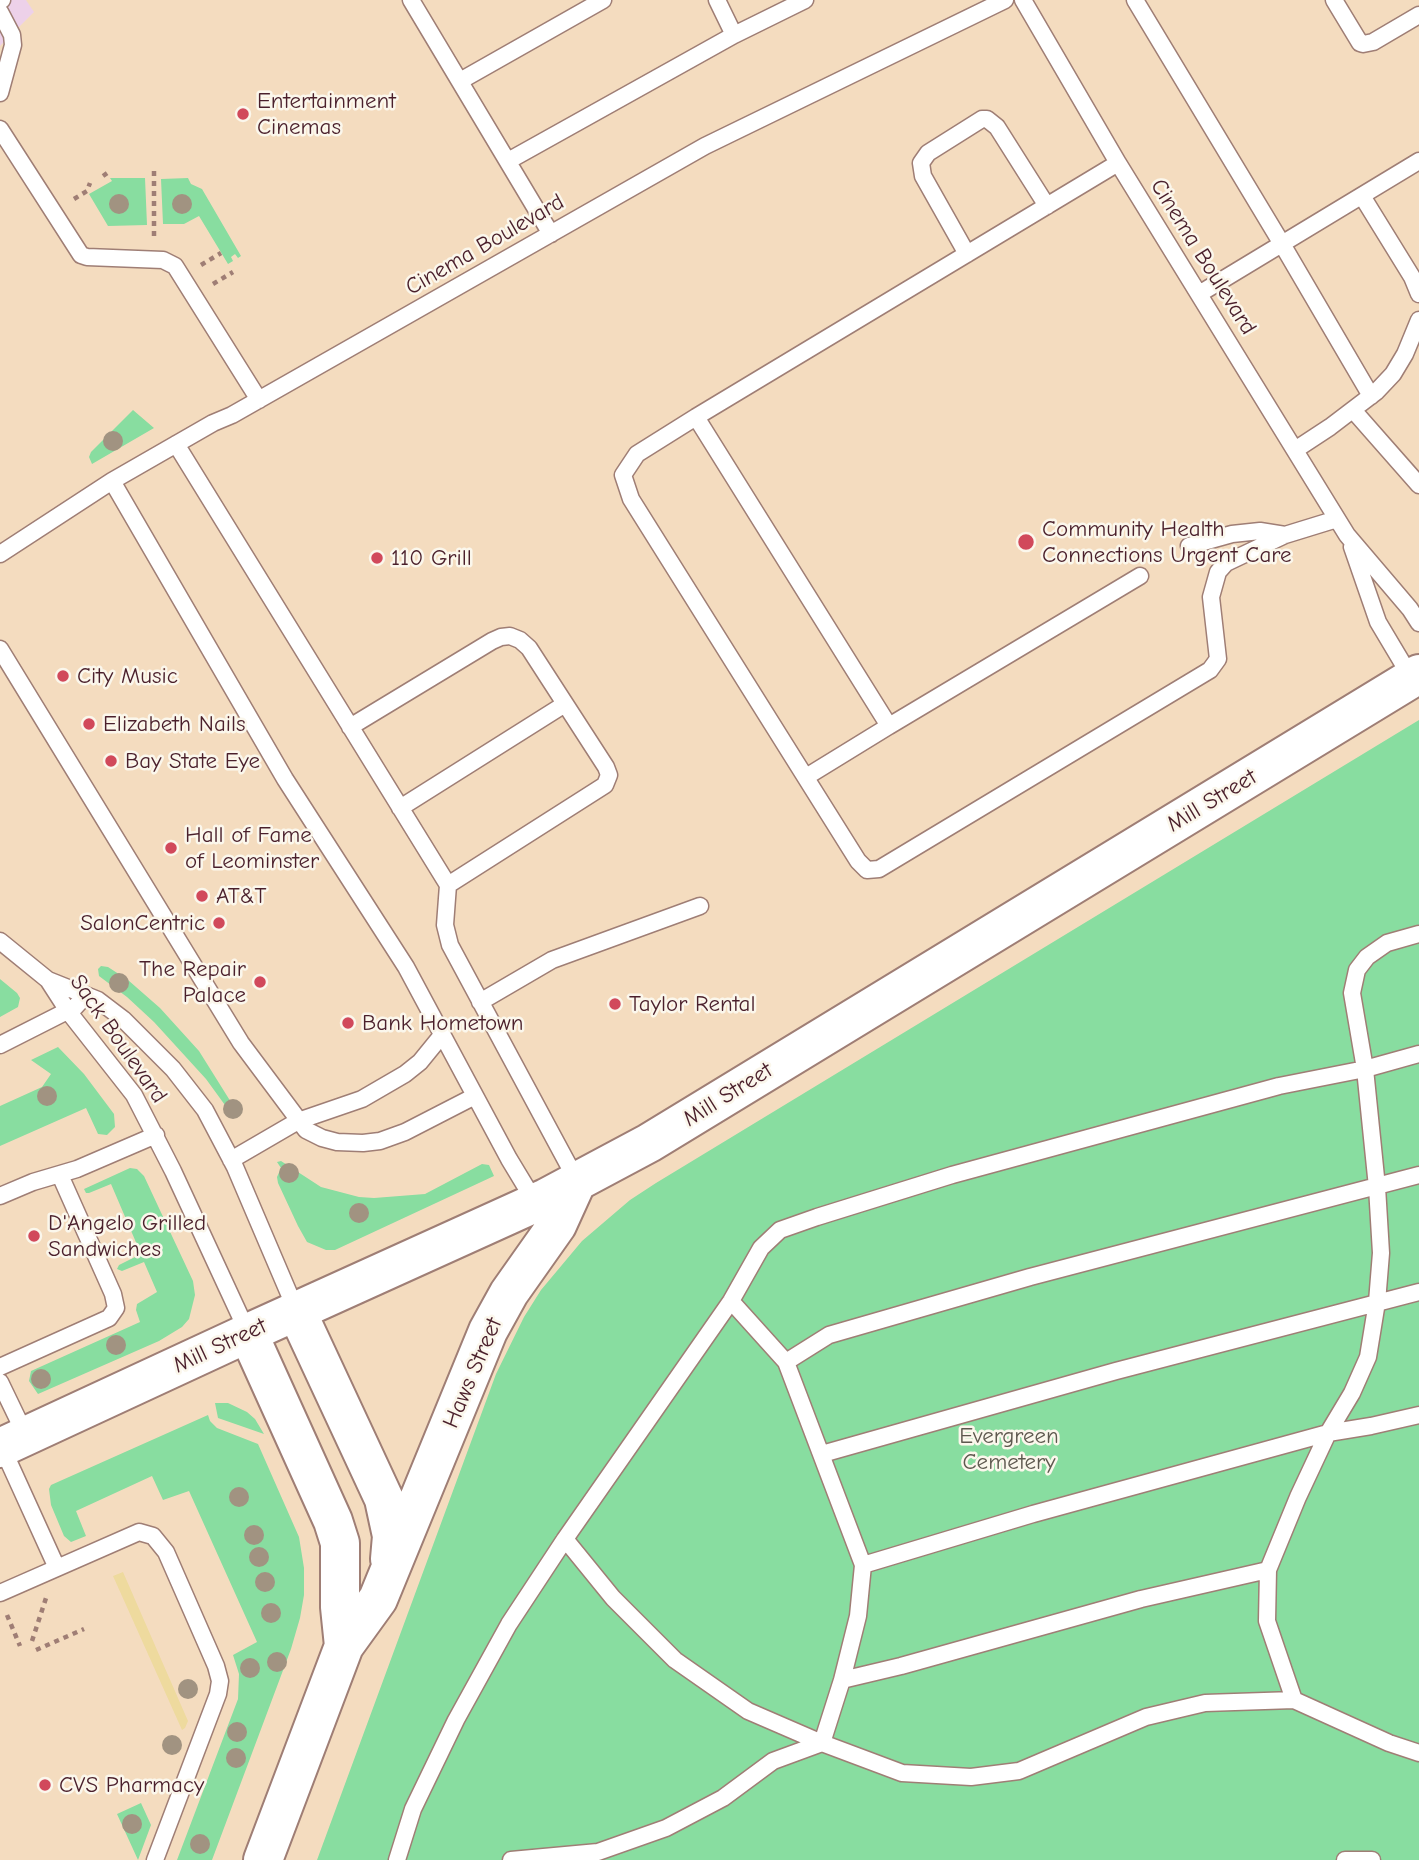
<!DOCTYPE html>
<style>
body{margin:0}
canvas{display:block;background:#f4dcbf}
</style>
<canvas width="1419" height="1860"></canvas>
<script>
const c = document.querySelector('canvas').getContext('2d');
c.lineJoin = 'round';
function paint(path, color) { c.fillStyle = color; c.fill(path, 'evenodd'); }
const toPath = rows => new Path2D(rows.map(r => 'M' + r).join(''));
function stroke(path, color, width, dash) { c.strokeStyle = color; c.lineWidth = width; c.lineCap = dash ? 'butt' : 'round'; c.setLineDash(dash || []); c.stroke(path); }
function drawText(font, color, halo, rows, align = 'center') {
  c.font = font + ' "Comic Neue",sans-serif'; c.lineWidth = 5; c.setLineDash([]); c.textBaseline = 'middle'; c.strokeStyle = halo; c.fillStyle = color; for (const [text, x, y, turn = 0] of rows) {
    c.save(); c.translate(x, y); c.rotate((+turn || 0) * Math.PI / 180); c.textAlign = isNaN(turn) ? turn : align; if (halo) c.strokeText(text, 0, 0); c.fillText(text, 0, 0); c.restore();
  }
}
const built = toPath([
 [0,0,26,0,34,12,0,46]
]);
const green = toPath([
 [110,178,145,178,147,225,108,226,89,194,112,181],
 [188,178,191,184,202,189,241,256,238,258,235,254,231,257,233,261,228,264,199,216,184,224,163,224,161,179],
 [133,410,154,428,92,464,89,457,91,452],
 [1419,720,1419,1860,317,1860,496,1374,524,1317,541,1290,582,1241,630,1200,656,1183],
 [101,966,108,967,128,980,160,1008,199,1051,229,1099,237,1113,236,1116,230,1112,206,1079,154,1022,127,997,99,976,98,969],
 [0,979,17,993,20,998,18,1007,0,1017],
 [58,1047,84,1074,114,1114,115,1127,107,1135,98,1134,86,1108,0,1146,0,1106,42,1087,51,1074,31,1060],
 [281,1161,321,1187,359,1197,374,1198,425,1194,482,1164,489,1165,494,1176,335,1250,326,1250,307,1242,298,1226,278,1183,277,1177,281,1168,277,1162],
 [130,1168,137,1169,144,1176,193,1281,195,1295,189,1319,182,1327,159,1341,38,1394,29,1381,31,1371,140,1322,136,1310,137,1304,157,1292,144,1262,122,1271,117,1269,119,1265,141,1254,111,1184,89,1193,86,1193,84,1189],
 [215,1403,228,1403,247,1412,255,1419,264,1434,218,1418],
 [208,1415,210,1421,217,1428,258,1444,299,1537,304,1568,304,1595,300,1618,291,1649,212,1860,177,1860,238,1699,239,1674,233,1655,257,1642,189,1491,163,1500,152,1476,76,1511,86,1536,71,1542,64,1536,51,1505,49,1489,51,1485],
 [141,1803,151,1825,138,1860,117,1814]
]);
const sand = toPath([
 [123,1572,188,1721,185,1728,182,1730,113,1576]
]);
const path = toPath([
 [154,171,154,237],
 [103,176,110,171],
 [74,199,87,191,90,183],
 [201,265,221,253],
 [213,284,233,272],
 [7,1615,20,1646],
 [32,1641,46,1598],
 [36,1650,84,1629]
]);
const service = toPath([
 [411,0,551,234],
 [717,0,734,35],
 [1023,0,1118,163,1347,535,1410,609,1419,623],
 [1135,0,1282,244,1371,396],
 [1334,0,1360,43,1363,44,1373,42,1419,15],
 [0,1,2,0],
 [0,12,12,35,13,45,0,93],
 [460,81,603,0],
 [0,129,81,255,87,257,163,260,175,266,259,400],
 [508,161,734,35,805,0],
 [1118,163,696,417,889,726,1140,576],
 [1362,196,1412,277,1419,294],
 [967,254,923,176,921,163,928,153,982,119,987,119,997,127,1047,206],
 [1199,294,1419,161],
 [1353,410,1419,485],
 [696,417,637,454,623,475,631,499,858,861,867,870,879,869,1210,670,1218,659,1211,597,1218,572,1226,563,1285,535,1337,519],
 [176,444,448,885,445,925,450,945,577,1181],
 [1295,450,1330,427,1376,392,1393,374,1405,354,1419,320],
 [112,481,285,779,406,967,509,1159,535,1202],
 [1189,546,1232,534,1260,531,1285,535],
 [1352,547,1378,622,1412,679],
 [0,554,112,481,213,423,232,415,705,146,1005,0],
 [0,649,241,1043,306,1130,322,1138,337,1142,363,1143,380,1141,405,1132,475,1096],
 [350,727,492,641,501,637,510,636,520,640,529,648,606,767,609,775,605,785,448,885],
 [806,777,889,726],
 [400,808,565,704],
 [0,941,48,980,68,1011,134,1095,173,1171,248,1333],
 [48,980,98,1000,123,1019,173,1069,205,1110,235,1167,296,1310],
 [480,1002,552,960,700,906],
 [0,1045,75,1007,86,995],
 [231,1160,298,1121,362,1099,405,1074,420,1062,442,1035],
 [0,1196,33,1182,77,1169,156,1135],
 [786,1362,829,1335,1030,1277,1419,1175],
 [0,1367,109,1318,116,1308,113,1294,60,1175],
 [0,1382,26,1436],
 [2,1447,57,1568],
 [822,1454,1116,1371,1419,1292],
 [565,1539,613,1598,675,1660,748,1711,822,1743,842,1680,858,1616,863,1565,786,1362,731,1301],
 [863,1565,1033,1514,1328,1433,1371,1426,1419,1415],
 [0,1593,139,1532,153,1536,166,1552,216,1666,220,1681,218,1694,155,1860],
 [842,1680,901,1666,1141,1599,1268,1570],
 [1294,1700,1267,1621,1268,1570,1298,1497,1328,1433,1352,1393,1368,1357,1377,1302,1381,1253,1377,1187,1365,1069,1352,993,1357,970,1367,957,1387,943,1419,934],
 [397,1860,413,1809,456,1720,509,1624,565,1539,731,1301,761,1248,780,1230,817,1217,952,1175,1279,1086,1365,1069,1419,1054],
 [511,1860,598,1852,666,1828,723,1798,773,1761,822,1743,902,1773,971,1777,1019,1771,1146,1717,1205,1703,1294,1700,1389,1743,1419,1753],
 [1345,1860,1372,1860]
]);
const tertiary = toPath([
 [0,1448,248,1333]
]);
const secondary = toPath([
 [296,1310,384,1499,392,1536,390,1559],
 [344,1646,340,1607,340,1543,333,1521,248,1333,546,1198,649,1143,1419,674],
 [263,1860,344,1646,378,1599,488,1331,509,1293,557,1225,577,1181]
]);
const trees = [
 [119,204],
 [182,204],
 [113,441],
 [119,983],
 [47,1096],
 [233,1109],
 [289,1173],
 [359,1213],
 [116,1345],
 [41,1379],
 [239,1497],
 [254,1535],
 [259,1557],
 [265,1582],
 [271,1613],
 [277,1662],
 [250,1668],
 [188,1689],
 [237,1732],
 [172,1745],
 [236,1758],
 [132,1824],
 [200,1844]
];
const markers = [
 [243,114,7,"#d1495b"],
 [1026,542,9,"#d1495b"],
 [377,558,7,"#d1495b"],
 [63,676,7,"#d1495b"],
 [89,724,7,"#d1495b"],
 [111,761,7,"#d1495b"],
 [171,848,7,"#d1495b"],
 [202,896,7,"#d1495b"],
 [219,923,7,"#d1495b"],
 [260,982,7,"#d1495b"],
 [615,1004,7,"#d1495b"],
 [348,1023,7,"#d1495b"],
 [34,1236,7,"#d1495b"],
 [45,1785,7,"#d1495b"]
];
const poiNames = [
 ["Entertainment",257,101],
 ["Cinemas",257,127],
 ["Community Health",1042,529],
 ["Connections Urgent Care",1042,555],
 ["110 Grill",391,558],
 ["City Music",77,676],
 ["Elizabeth Nails",103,724],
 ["Bay State Eye",125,761],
 ["Hall of Fame",185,835],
 ["of Leominster",185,861],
 ["AT&T",216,896],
 ["SalonCentric",205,923,"right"],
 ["The Repair",246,969,"right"],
 ["Palace",246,995,"right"],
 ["Taylor Rental",629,1004],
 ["Bank Hometown",362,1023],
 ["D'Angelo Grilled",48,1223],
 ["Sandwiches",48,1249],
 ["CVS Pharmacy",59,1785]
];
const streetNames = [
 ["Cinema Boulevard",485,245,-30],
 ["Cinema Boulevard",1203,257,58],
 ["Mill Street",1212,801,-31],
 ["Sack Boulevard",118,1039,55],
 ["Mill Street",728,1095,-32],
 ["Mill Street",220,1346,-25],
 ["Haws Street",473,1373,-67]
];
const parkNames = [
 ["Evergreen",1009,1436],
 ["Cemetery",1009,1462]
];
paint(built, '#edd1e9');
paint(green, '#88dda0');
paint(sand, '#eeda9e');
stroke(service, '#9f7e75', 19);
stroke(tertiary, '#9f7e75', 42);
stroke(secondary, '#9f7e75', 42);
stroke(path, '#9f7e75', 4.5, [5, 5]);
stroke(service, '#fff', 16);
stroke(tertiary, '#fff', 38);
stroke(secondary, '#fff', 38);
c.fillStyle = '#a19381';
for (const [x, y] of trees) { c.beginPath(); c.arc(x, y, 10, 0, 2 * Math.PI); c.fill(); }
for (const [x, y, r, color] of markers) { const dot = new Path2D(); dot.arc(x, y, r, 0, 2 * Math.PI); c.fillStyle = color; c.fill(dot); stroke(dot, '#fbf7ec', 2.5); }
drawText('23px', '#4a1f2b', '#fbf7ec', poiNames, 'left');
drawText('23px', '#4a1f2b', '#fbf7ec', streetNames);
drawText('23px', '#5d584e', '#fbf7ec', parkNames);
</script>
